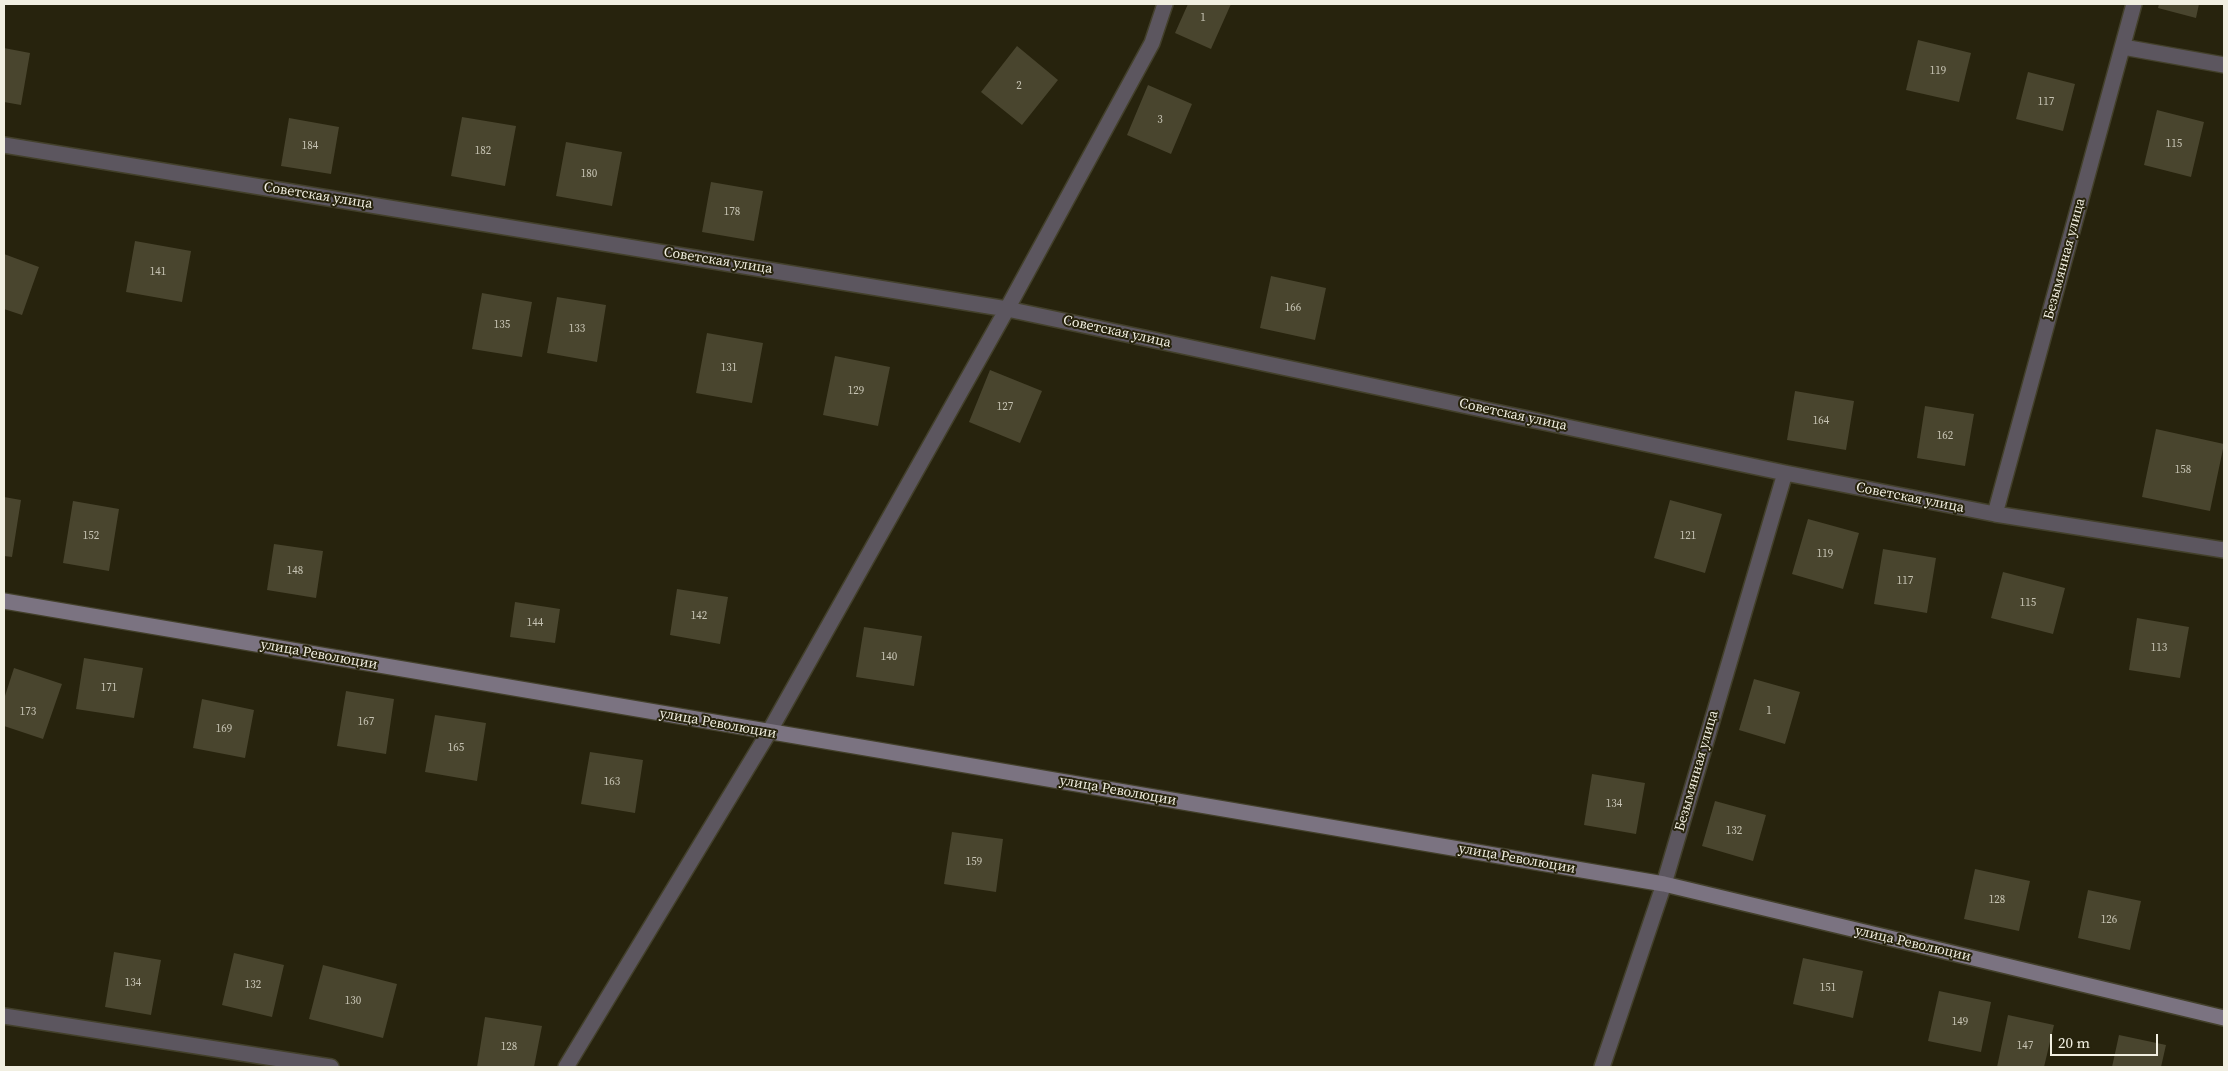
<!DOCTYPE html>
<meta charset="utf-8">
<style>
body{margin:0}
#map{position:relative;width:2228px;height:1071px;overflow:hidden;background:#27230d;font-family:"Source Serif 4",serif}
canvas{display:block}
.frame{position:absolute;inset:0;border:5px solid #f1efe1;pointer-events:none}
.scale{position:absolute;left:2050px;top:1034px;width:108px;height:22px;box-sizing:border-box;border:2px solid #f1efe1;border-top:0;padding-left:6px;font-size:15px;line-height:18px;white-space:nowrap;color:#f1efe1;-webkit-text-stroke:4px #27230d;paint-order:stroke}
</style>
<div id="map">
<canvas width="2228" height="1071"></canvas>
<div class="frame"></div>
<div class="scale">20 m</div>
</div>
<script>
const c = document.querySelector('canvas').getContext('2d');
c.lineJoin = 'round';
function paint(path, color) { c.fillStyle = color; c.fill(path, 'evenodd'); }
const toPath = rows => new Path2D(rows.map(r => 'M' + r).join(''));
function stroke(path, color, width, dash) { c.strokeStyle = color; c.lineWidth = width; c.lineCap = dash ? 'butt' : 'round'; c.setLineDash(dash || []); c.stroke(path); }
function drawText(font, color, halo, rows, align = 'center') {
  c.font = font + ' "Source Serif 4",serif'; c.lineWidth = 4; c.setLineDash([]); c.textBaseline = 'middle'; c.strokeStyle = halo; c.fillStyle = color; for (const [text, x, y, turn = 0] of rows) {
    c.save(); c.translate(x, y); c.rotate((+turn || 0) * Math.PI / 180); c.textAlign = isNaN(turn) ? turn : align; if (halo) c.strokeText(text, 0, 0); c.fillText(text, 0, 0); c.restore();
  }
}
const building = toPath([
 [1188,4,1231,4,1211,49,1175,33],
 [2159,4,2199,4,2196,18,2158,8],
 [1918,40,1971,53,1959,102,1906,90],
 [1017,46,1058,80,1022,125,981,92],
 [4,48,30,53,21,105,4,102],
 [2028,72,2075,84,2063,131,2016,119],
 [1148,85,1192,104,1171,154,1127,135],
 [2157,110,2204,122,2191,177,2144,165],
 [462,117,516,126,505,186,451,176],
 [289,118,339,127,331,174,281,166],
 [566,142,622,152,612,206,556,196],
 [711,182,763,191,754,241,702,232],
 [135,241,191,251,182,302,126,292],
 [4,254,39,267,22,315,4,309],
 [1271,276,1326,288,1315,340,1260,328],
 [482,293,532,302,522,357,472,349],
 [557,297,606,305,597,362,547,353],
 [707,333,763,343,752,403,696,393],
 [835,356,890,367,878,426,823,415],
 [990,370,1042,391,1020,443,969,422],
 [1795,391,1854,401,1846,450,1787,440],
 [1925,406,1974,414,1965,466,1917,458],
 [2156,429,2224,444,2210,511,2142,497],
 [4,497,21,500,12,557,4,556],
 [1670,500,1722,514,1705,573,1654,558],
 [73,501,119,509,109,571,63,563],
 [1808,519,1859,533,1843,589,1792,574],
 [274,544,323,551,316,598,267,590],
 [1883,549,1936,558,1927,613,1874,604],
 [2003,572,2065,588,2053,634,1991,618],
 [677,589,728,597,720,644,670,635],
 [515,602,560,609,555,643,510,637],
 [2137,618,2189,627,2180,678,2129,670],
 [864,627,922,636,914,686,856,677],
 [84,658,143,668,134,718,76,709],
 [14,668,62,684,43,739,4,726,4,699],
 [1754,679,1800,692,1785,744,1739,730],
 [346,691,394,699,386,754,337,746],
 [202,699,254,710,245,758,193,748],
 [435,715,486,723,477,781,425,772],
 [590,752,643,760,635,813,581,804],
 [1592,774,1645,783,1636,834,1584,825],
 [1715,801,1766,815,1753,861,1702,846],
 [952,832,1003,839,996,892,944,884],
 [1975,869,2030,881,2019,931,1964,919],
 [2088,890,2141,901,2130,950,2078,938],
 [114,952,161,960,151,1015,105,1007],
 [234,953,284,965,272,1017,222,1005],
 [1803,958,1863,971,1853,1018,1793,1004],
 [323,965,397,984,383,1038,309,1019],
 [1939,991,1991,1002,1981,1052,1928,1041],
 [2008,1015,2054,1025,2044,1067,1997,1067],
 [485,1017,542,1026,534,1067,477,1067],
 [2119,1035,2166,1045,2161,1067,2112,1067]
]);
const street = toPath([
 [2123,47,2224,65],
 [4,145,1007,309,1785,473,1995,514,2224,550],
 [1995,514,2134,4],
 [4,1016,331,1067],
 [566,1067,769,732,1007,309,1152,43,1165,4],
 [1602,1067,1664,884,1785,473]
]);
const secondary = toPath([
 [4,601,1664,884,2224,1018]
]);
const numberNames = [
 ["1",1203,18],
 ["119",1938,71],
 ["2",1019,86],
 ["117",2046,102],
 ["3",1160,120],
 ["115",2174,144],
 ["184",310,146],
 ["182",483,151],
 ["180",589,174],
 ["178",732,212],
 ["141",158,272],
 ["166",1293,308],
 ["135",502,325],
 ["133",577,329],
 ["131",729,368],
 ["129",856,391],
 ["127",1005,407],
 ["164",1821,421],
 ["162",1945,436],
 ["158",2183,470],
 ["152",91,536],
 ["121",1688,536],
 ["119",1825,554],
 ["148",295,571],
 ["117",1905,581],
 ["115",2028,603],
 ["142",699,616],
 ["144",535,623],
 ["113",2159,648],
 ["140",889,657],
 ["171",109,688],
 ["1",1769,711],
 ["173",28,712],
 ["167",366,722],
 ["169",224,729],
 ["165",456,748],
 ["163",612,782],
 ["134",1614,804],
 ["132",1734,831],
 ["159",974,862],
 ["128",1997,900],
 ["126",2109,920],
 ["134",133,983],
 ["132",253,985],
 ["151",1828,988],
 ["130",353,1001],
 ["149",1960,1022],
 ["147",2025,1046],
 ["128",509,1047]
];
const streetNames = [
 ["Советская улица",318,196,9],
 ["Безымянная улица",2065,259,-75],
 ["Советская улица",718,261,9],
 ["Советская улица",1117,332,12],
 ["Советская улица",1513,415,12],
 ["Советская улица",1910,498,11],
 ["улица Революции",319,655,10],
 ["улица Революции",718,724,10],
 ["Безымянная улица",1697,771,-74],
 ["улица Революции",1118,791,10],
 ["улица Революции",1517,859,10],
 ["улица Революции",1913,944,13]
];
paint(building, '#49452e');
stroke(street, '#43402b', 18);
stroke(secondary, '#43402b', 18);
stroke(street, '#5c565f', 15);
stroke(secondary, '#7b7381', 15);
drawText('11px', '#c7c4b4', null, numberNames);
drawText('14px', '#f1efe1', '#27230d', streetNames);
</script>
